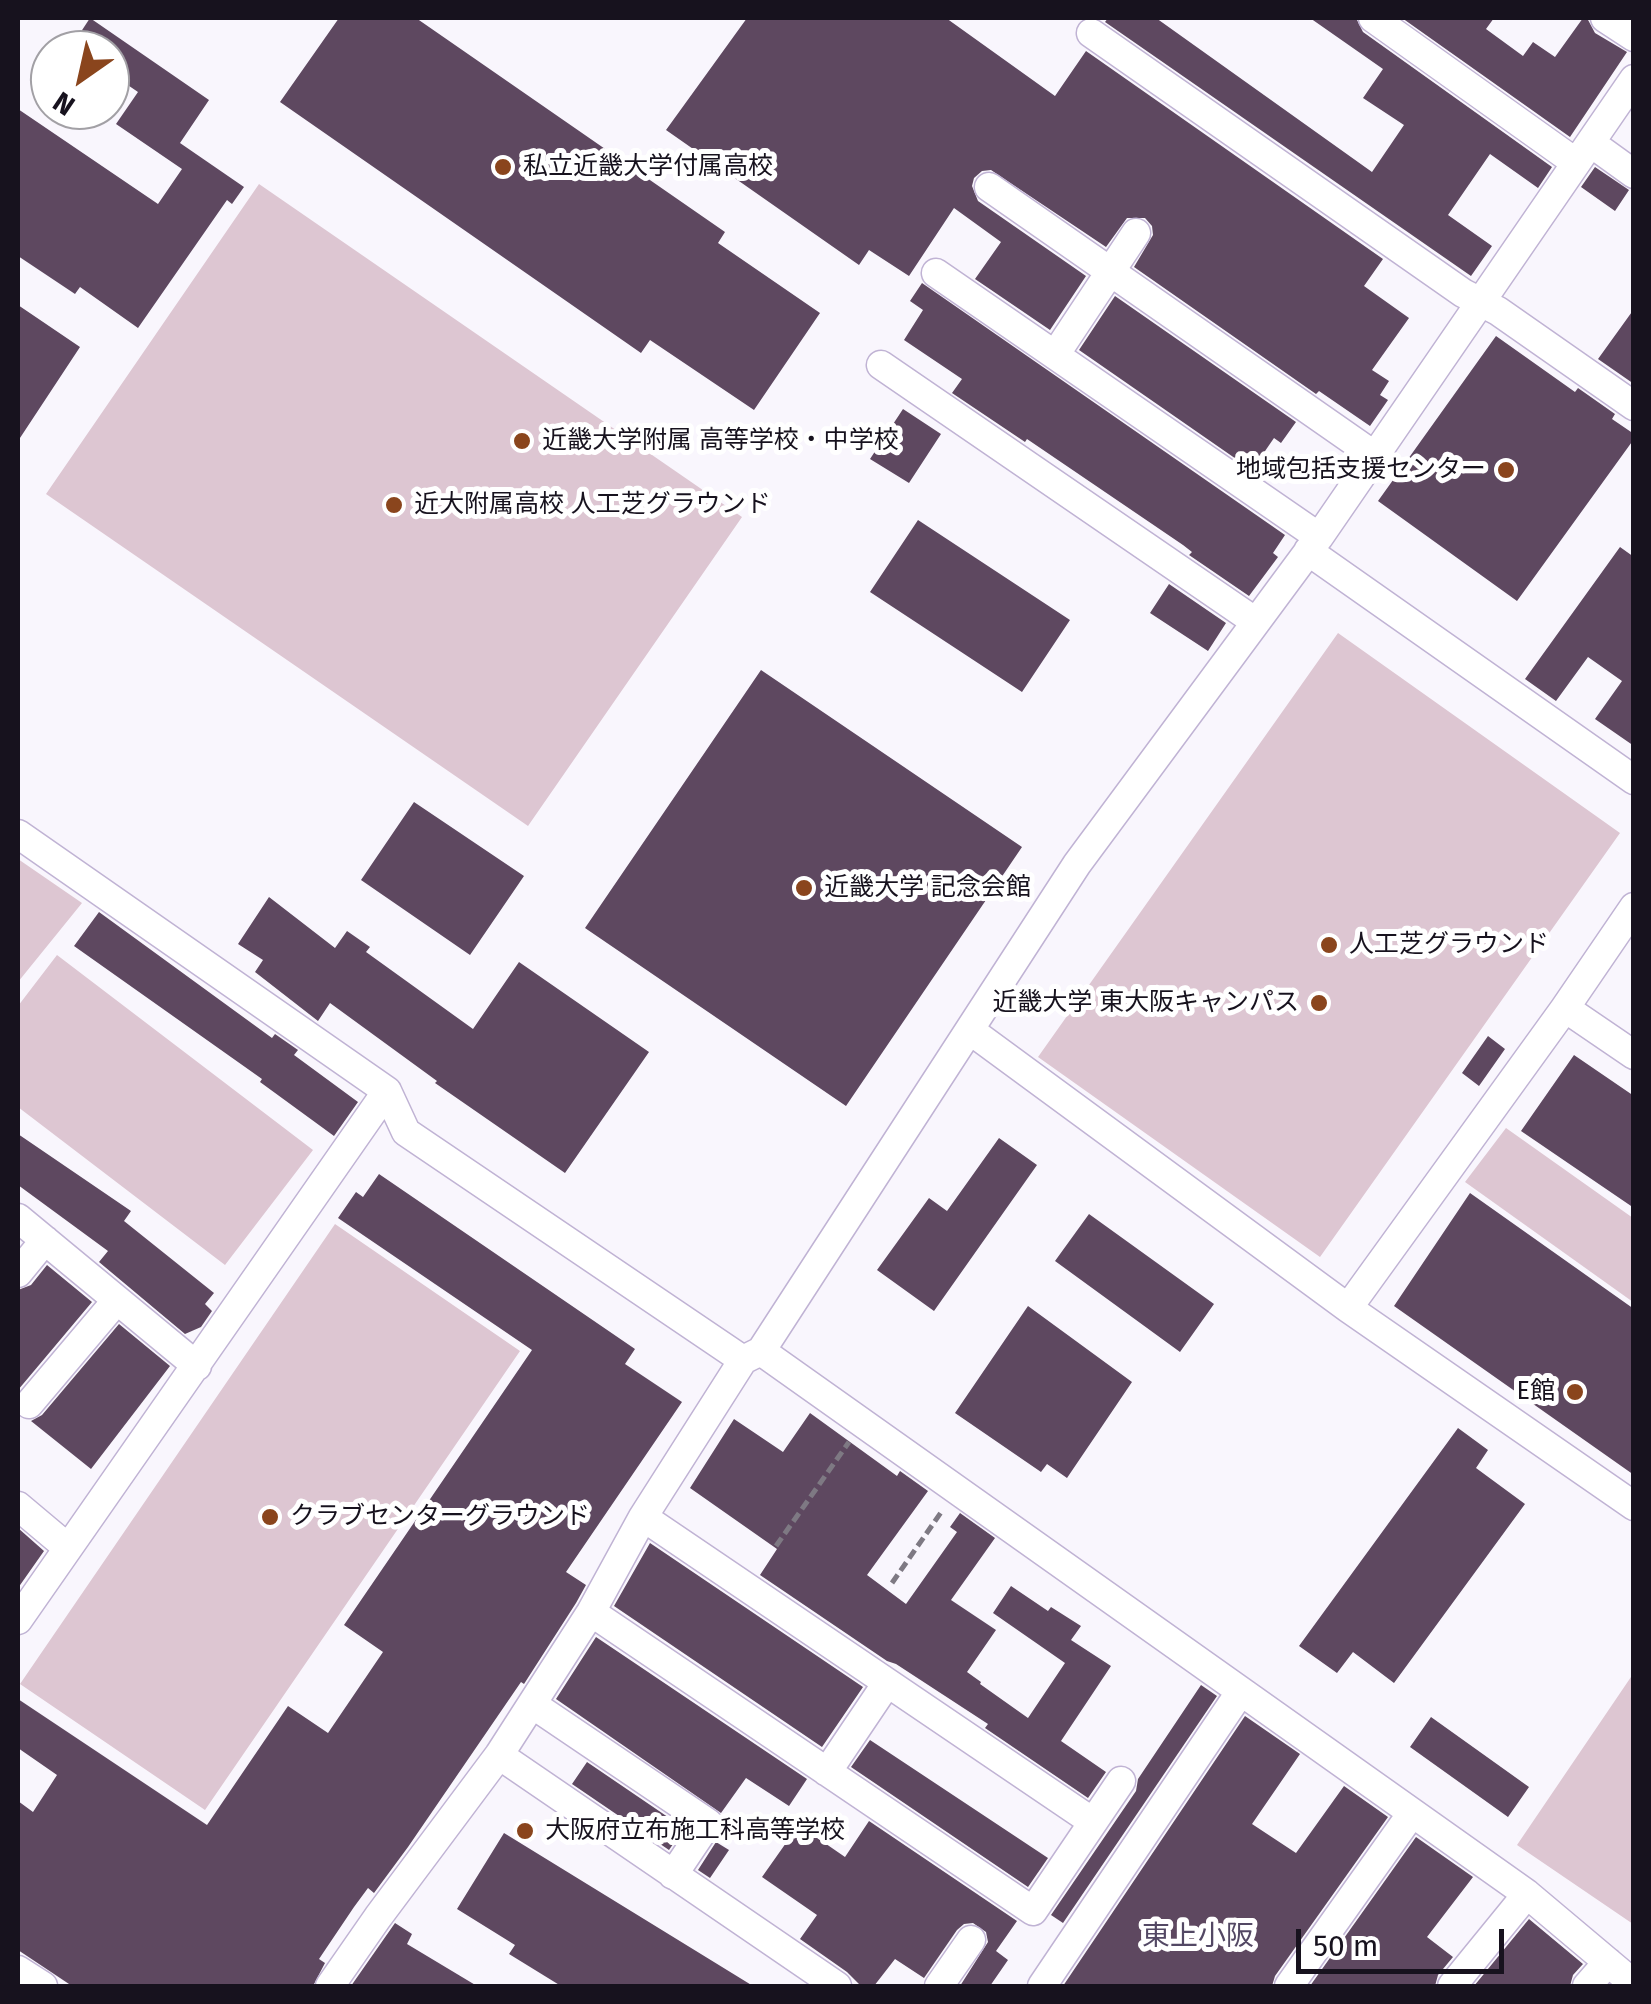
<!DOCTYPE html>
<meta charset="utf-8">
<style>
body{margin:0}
#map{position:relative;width:1651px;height:2004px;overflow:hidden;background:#f9f6fd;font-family:"Fira Sans",sans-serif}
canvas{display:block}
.frame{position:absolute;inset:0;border:20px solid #17121e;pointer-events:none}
.north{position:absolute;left:30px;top:30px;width:100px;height:100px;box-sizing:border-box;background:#fff;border:2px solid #a2a0a5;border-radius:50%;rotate:214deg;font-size:28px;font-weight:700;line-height:40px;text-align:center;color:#17121e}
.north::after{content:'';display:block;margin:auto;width:35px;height:45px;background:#8a451d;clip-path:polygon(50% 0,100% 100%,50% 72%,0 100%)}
.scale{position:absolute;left:1296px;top:1929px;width:208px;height:45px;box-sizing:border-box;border:5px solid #17121e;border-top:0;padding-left:12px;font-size:30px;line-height:35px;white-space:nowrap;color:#17121e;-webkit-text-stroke:8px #fff;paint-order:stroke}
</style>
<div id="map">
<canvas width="1651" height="2004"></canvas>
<div class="frame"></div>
<div class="north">N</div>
<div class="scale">50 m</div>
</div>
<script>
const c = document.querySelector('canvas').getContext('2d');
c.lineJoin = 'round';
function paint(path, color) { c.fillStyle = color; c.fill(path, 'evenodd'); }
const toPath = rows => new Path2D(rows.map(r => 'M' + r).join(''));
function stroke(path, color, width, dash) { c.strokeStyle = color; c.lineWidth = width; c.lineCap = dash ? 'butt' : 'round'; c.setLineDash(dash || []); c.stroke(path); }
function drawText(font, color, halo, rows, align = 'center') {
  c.font = font + ' "Fira Sans","Noto Sans JP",sans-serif'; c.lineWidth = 10; c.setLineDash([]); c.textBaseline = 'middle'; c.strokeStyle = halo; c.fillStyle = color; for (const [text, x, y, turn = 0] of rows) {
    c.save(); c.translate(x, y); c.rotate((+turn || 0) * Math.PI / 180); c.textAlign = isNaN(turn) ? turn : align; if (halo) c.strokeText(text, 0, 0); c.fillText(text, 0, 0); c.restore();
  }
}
const green = toPath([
 [259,184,742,517,528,826,46,494],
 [1338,633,1620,833,1320,1257,1038,1057],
 [18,859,82,903,18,982],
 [57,955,313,1150,225,1265,18,1107,18,1006],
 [1506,1128,1633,1218,1633,1302,1465,1182],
 [335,1224,520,1351,205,1810,20,1684],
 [1633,1674,1634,1924,1633,1924,1517,1845]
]);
const building = toPath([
 [90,18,209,100,180,143,244,187,232,204,227,200,138,328,80,287,75,294,18,256,18,109,158,204,182,169,116,124,138,92,110,73,110,50,69,50],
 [339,18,416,18,725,232,718,243,820,313,754,410,650,340,641,353,280,102],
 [747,18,946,18,1055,96,1086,51,1383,259,1364,286,1409,318,1372,370,1389,381,1380,395,1388,400,1370,426,1319,391,1316,394,1134,267,1153,235,1152,226,1145,218,1127,218,1106,247,991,170,982,171,974,178,972,186,978,201,1086,276,1050,330,975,279,1001,242,954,208,909,276,869,250,859,265,666,130],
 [1108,18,1156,18,1372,172,1404,125,1363,98,1383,69,1310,18,1356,18,1363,32,1552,167,1538,188,1490,154,1448,215,1492,246,1471,276,1105,22],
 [1402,18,1494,18,1486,29,1523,56,1533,42,1555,57,1583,18,1587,18,1595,33,1627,52,1570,137],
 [1595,167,1629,190,1615,211,1581,187],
 [922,283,1285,535,1273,553,1278,557,1249,596,1189,555,1192,552,1183,545,1027,439,1025,442,952,393,962,379,904,340,923,310,910,301],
 [1115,296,1296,422,1281,443,1274,438,1252,470,1079,350],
 [18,305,80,347,18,441],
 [1634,309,1634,384,1598,359],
 [1496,336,1575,392,1578,388,1615,414,1612,419,1634,434,1634,439,1517,601,1378,501],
 [903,409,941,434,909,483,870,459],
 [918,520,1070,620,1022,692,870,592],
 [1620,547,1634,557,1634,746,1595,719,1622,681,1588,657,1556,701,1525,679],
 [1169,584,1226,623,1208,651,1150,613],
 [761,670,1022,847,846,1106,585,928],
 [414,802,524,876,470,955,361,880],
 [269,897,335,948,347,931,370,947,366,952,473,1029,519,962,649,1052,565,1173,435,1083,437,1081,330,1003,318,1021,255,972,263,960,238,944],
 [99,912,272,1038,275,1034,298,1050,294,1055,358,1102,334,1136,260,1082,262,1079,74,946],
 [1488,1036,1505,1049,1479,1086,1462,1073],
 [1574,1055,1634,1096,1634,1208,1521,1131],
 [18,1134,131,1211,124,1221,214,1293,205,1304,212,1311,201,1327,185,1334,99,1262,108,1251,18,1185],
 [999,1138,1037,1165,934,1311,877,1270,929,1198,947,1211],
 [379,1174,635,1349,625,1364,682,1402,566,1572,586,1585,576,1603,524,1684,521,1682,408,1847,374,1893,368,1888,354,1907,319,1959,325,1963,313,1986,72,1986,18,1950,18,1801,33,1812,57,1775,18,1748,18,1699,207,1825,288,1706,328,1733,383,1652,344,1625,532,1350,338,1218,356,1192,363,1197],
 [1470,1193,1634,1309,1634,1475,1394,1306],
 [1089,1214,1214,1304,1180,1352,1055,1261],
 [47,1265,92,1302,18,1390,18,1290,31,1285],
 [1028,1306,1132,1382,1067,1478,1047,1464,1041,1472,955,1413],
 [119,1324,170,1366,91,1469,31,1421,42,1415],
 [810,1413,897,1476,900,1471,928,1491,867,1575,906,1604,957,1532,950,1527,960,1513,995,1538,951,1600,996,1630,967,1672,981,1682,980,1684,1028,1718,1065,1663,993,1613,1011,1586,1048,1611,1051,1607,1081,1626,1071,1640,1111,1666,1061,1741,1106,1772,1088,1798,985,1728,988,1724,896,1664,887,1661,760,1575,777,1549,690,1488,734,1419,783,1452],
 [1458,1428,1488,1450,1476,1468,1525,1504,1394,1683,1353,1652,1337,1673,1299,1646],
 [18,1528,44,1551,18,1588],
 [650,1543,863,1687,822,1747,614,1606],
 [596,1637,807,1779,789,1806,746,1778,721,1813,556,1699],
 [1201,1685,1217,1696,1063,1923,1051,1915,1136,1791,1138,1779],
 [1245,1716,1300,1754,1252,1824,1296,1853,1344,1786,1388,1817,1275,1976,1272,1986,1063,1986],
 [1431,1717,1529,1787,1508,1817,1410,1747],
 [870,1740,1048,1858,1028,1887,851,1767],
 [587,1762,684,1828,669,1850,572,1784],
 [787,1817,845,1857,869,1821,1017,1921,996,1951,1008,1960,990,1986,960,1986,988,1942,986,1932,973,1923,964,1924,957,1930,924,1978,895,1959,874,1986,861,1986,847,1972,800,1939,817,1915,762,1877,786,1843,774,1835],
 [504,1833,753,1986,561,1986,509,1954,515,1945,457,1909],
 [1416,1837,1473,1877,1427,1937,1453,1957,1438,1975,1435,1986,1310,1986],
 [716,1842,729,1850,710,1878,698,1870],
 [1529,1919,1583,1964,1573,1975,1570,1986,1474,1986],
 [395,1923,412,1934,407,1944,477,1986,351,1986]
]);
const path = toPath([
 [776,1546,849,1442],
 [892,1583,942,1511]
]);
const minor = toPath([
 [1373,18,1575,162],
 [1605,18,1634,37],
 [1091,33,1463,293,1498,311,1634,406],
 [1591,143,1634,174],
 [989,187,1375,456],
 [936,273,1319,537],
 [1055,355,1136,233],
 [881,365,1256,622],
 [1308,551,1634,780],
 [18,834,387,1091,406,1132,743,1360,761,1351,1077,864,1319,537,1634,79],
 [1565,1008,1634,1055],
 [971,1031,1348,1308,1565,1008,1634,907],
 [18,1218,197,1366],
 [18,1273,45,1240],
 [1348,1308,1634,1506],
 [761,1351,1527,1894,1634,1984],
 [29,1404,117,1300],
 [18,1506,68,1548],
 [643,1517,1093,1822],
 [591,1612,1033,1911,1121,1781],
 [18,1620,387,1091],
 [532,1704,708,1823,673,1875],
 [499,1755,837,1986],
 [827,1772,887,1683],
 [18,1970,43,1986],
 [330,1986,378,1917,499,1755,591,1612,643,1517,743,1360],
 [939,1986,971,1940],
 [1042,1986,1241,1691],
 [1289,1986,1412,1813],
 [1452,1986,1527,1894],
 [1587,1986,1608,1962]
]);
const markers = [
 [503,167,10,"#8a451d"],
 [522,441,10,"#8a451d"],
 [1506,470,10,"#8a451d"],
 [394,505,10,"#8a451d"],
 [804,888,10,"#8a451d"],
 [1329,945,10,"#8a451d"],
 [1319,1003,10,"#8a451d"],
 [1575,1392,10,"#8a451d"],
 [270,1517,10,"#8a451d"],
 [525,1831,10,"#8a451d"]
];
const poiNames = [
 ["私立近畿大学付属高校",523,167],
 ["近畿大学附属 高等学校・中学校",542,441],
 ["地域包括支援センター",1486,470,"right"],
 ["近大附属高校 人工芝グラウンド",414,505],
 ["近畿大学 記念会館",824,888],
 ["人工芝グラウンド",1349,945],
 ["近畿大学 東大阪キャンパス",1299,1003,"right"],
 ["E館",1555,1392,"right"],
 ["クラブセンターグラウンド",290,1517],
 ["大阪府立布施工科高等学校",545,1831]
];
const neighbourhoodNames = [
 ["東上小阪",1198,1937]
];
paint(green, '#ddc6d2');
paint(building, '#5e4860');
stroke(minor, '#c0b3d4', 31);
stroke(path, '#7e7983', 5, [10, 5]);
stroke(minor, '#fff', 28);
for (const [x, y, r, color] of markers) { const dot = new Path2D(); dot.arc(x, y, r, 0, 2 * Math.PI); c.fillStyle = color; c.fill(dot); stroke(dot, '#fff', 4); }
drawText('25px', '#17121e', '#fff', poiNames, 'left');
drawText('28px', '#534864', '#fff', neighbourhoodNames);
</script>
